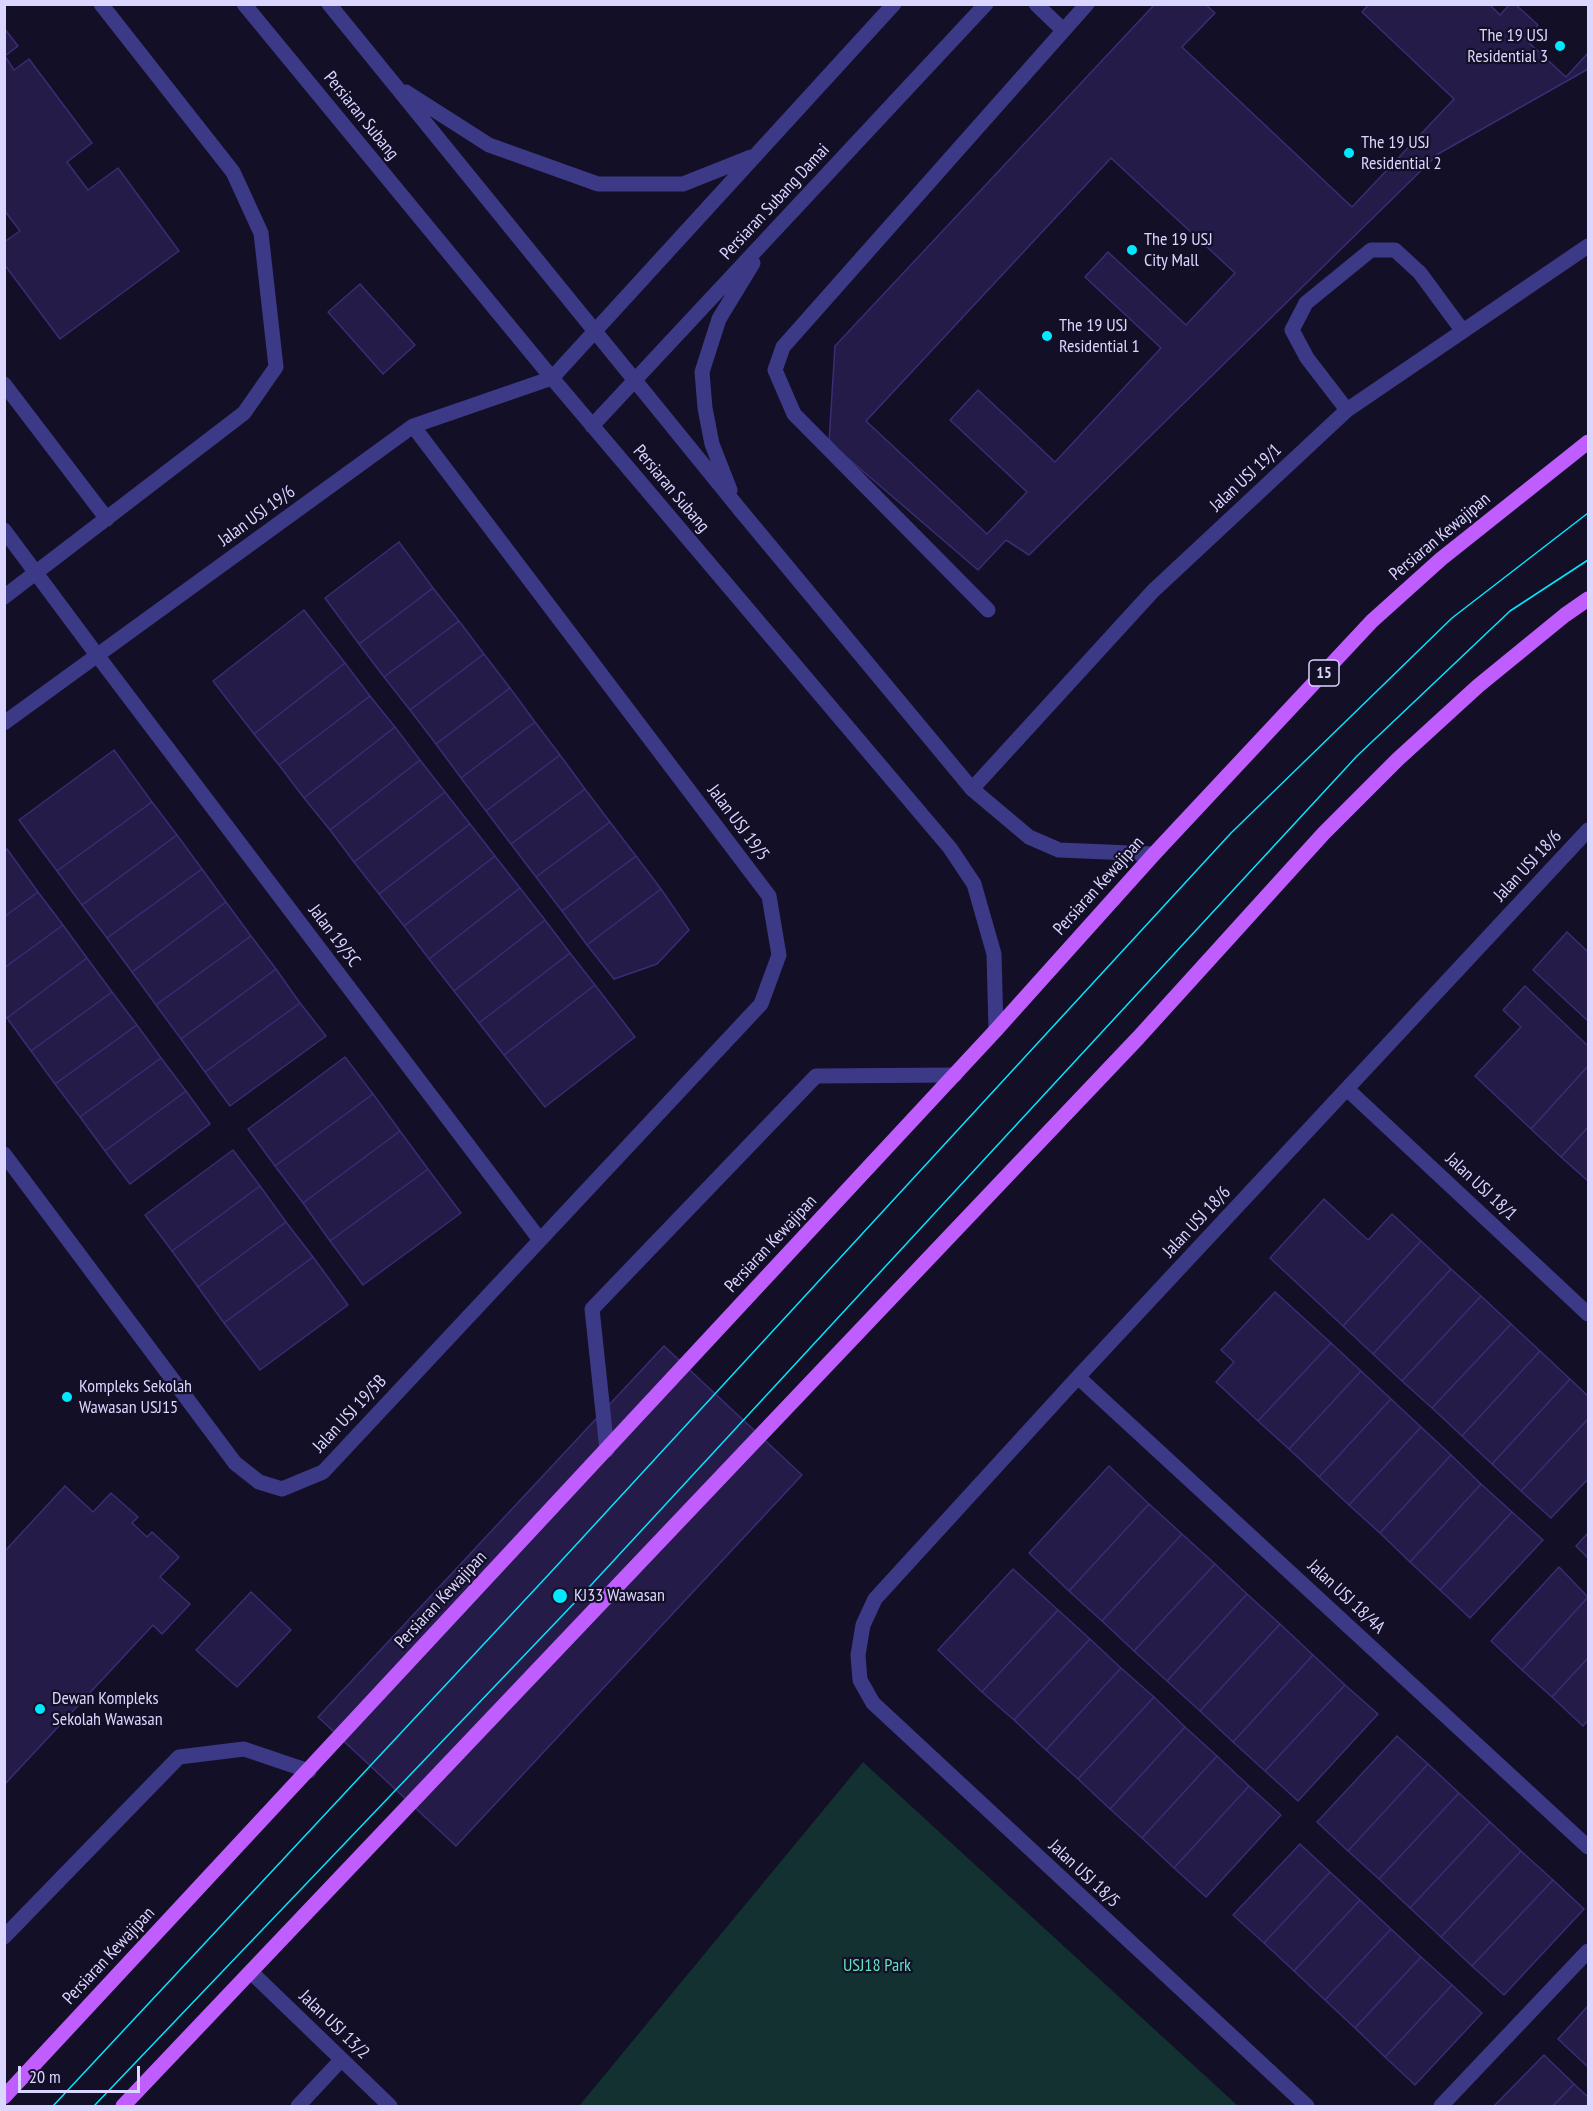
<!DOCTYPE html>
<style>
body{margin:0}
#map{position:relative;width:1593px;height:2111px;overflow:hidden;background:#130f27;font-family:"PT Sans Narrow",sans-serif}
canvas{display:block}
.frame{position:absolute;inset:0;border:6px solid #dad6ff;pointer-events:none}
.scale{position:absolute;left:18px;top:2066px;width:122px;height:27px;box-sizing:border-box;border:3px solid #dad6ff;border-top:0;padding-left:8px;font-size:18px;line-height:21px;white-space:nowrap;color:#dad6ff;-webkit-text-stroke:4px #130f27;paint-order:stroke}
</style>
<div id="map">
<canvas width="1593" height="2111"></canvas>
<div class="frame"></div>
<div class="scale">20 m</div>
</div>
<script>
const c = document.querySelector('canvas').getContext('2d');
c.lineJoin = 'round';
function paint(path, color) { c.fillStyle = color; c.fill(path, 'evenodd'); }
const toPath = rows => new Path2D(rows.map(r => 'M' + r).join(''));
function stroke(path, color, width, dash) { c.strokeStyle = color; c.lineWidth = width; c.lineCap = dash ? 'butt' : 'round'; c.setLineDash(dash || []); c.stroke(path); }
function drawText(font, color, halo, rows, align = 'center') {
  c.font = font + ' "PT Sans Narrow",sans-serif'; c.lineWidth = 4.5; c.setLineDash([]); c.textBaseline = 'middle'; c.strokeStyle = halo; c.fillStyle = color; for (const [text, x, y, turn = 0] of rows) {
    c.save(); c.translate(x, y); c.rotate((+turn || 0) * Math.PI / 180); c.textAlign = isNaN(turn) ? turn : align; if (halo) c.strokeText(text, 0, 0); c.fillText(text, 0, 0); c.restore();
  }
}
const green = toPath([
 [863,1762,1238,2106,579,2106]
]);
const building = toPath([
 [1155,4,1588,4,1588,69,1438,154,1029,555,1006,540,978,570,829,442,835,346,1155,4],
 [1205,4,1369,4,1362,12,1454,99,1352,207,1182,47,1215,13,1205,4],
 [1489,4,1510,4,1500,15,1489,4],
 [1515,4,1588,4,1588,53,1566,77,1525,39,1538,25,1515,4],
 [4,28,18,46,5,56,14,70,29,59,92,143,67,162,88,190,118,168,179,251,60,339,4,264,4,242,20,231,4,210,4,28],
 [1111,158,1235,273,1186,325,1108,252,1085,277,1161,348,1055,462,978,390,950,420,1027,492,987,534,866,421,1111,158],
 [360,284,415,345,383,374,328,312,360,284],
 [399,542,433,588,359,644,325,598,399,542],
 [433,588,459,621,384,677,359,644,433,588],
 [304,610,345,663,254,734,213,681,304,610],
 [459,621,484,654,410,710,384,677,459,621],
 [484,654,510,688,436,744,410,710,484,654],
 [345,663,370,696,279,765,254,734,345,663],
 [510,688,535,722,461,778,436,744,510,688],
 [370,696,395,727,304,798,279,765,370,696],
 [535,722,560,755,486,811,461,778,535,722],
 [395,727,420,760,330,830,304,798,395,727],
 [114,750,152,802,57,871,19,820,114,750],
 [560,755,585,789,511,844,486,811,560,755],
 [420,760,445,792,354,862,330,830,420,760],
 [585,789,610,822,536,877,511,844,585,789],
 [445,792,470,824,379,894,354,862,445,792],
 [152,802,177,835,82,905,57,871,152,802],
 [610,822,636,856,562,911,536,877,610,822],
 [470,824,495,856,404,926,379,894,470,824],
 [177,835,202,869,107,938,82,905,177,835],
 [7,849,38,892,4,917,4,850,7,849],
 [495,856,520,888,429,959,404,926,495,856],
 [636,856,661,889,587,945,562,911,636,856],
 [202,869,226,902,132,972,107,938,202,869],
 [520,888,545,920,454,991,429,959,520,888],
 [661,889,689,930,657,964,614,979,587,945,661,889],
 [38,892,63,925,4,968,4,917,38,892],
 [226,902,251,936,156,1005,132,972,226,902],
 [545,920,570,953,479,1023,454,991,545,920],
 [63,925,87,958,7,1018,4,1015,4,968,63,925],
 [1567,932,1588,952,1588,1021,1533,970,1567,932],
 [251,936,276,969,181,1039,156,1005,251,936],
 [570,953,595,985,504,1055,479,1023,570,953],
 [87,958,112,992,31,1051,7,1018,87,958],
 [276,969,300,1003,205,1072,181,1039,276,969],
 [595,985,635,1037,545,1107,504,1055,595,985],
 [1525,986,1588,1046,1588,1066,1531,1129,1475,1076,1521,1027,1503,1010,1525,986],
 [112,992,137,1025,55,1084,31,1051,112,992],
 [300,1003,326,1036,230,1106,205,1072,300,1003],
 [137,1025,161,1058,80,1117,55,1084,137,1025],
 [345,1057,373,1094,275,1166,248,1129,345,1057],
 [161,1058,186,1091,105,1151,80,1117,161,1058],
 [1588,1066,1588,1127,1561,1157,1531,1129,1588,1066],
 [186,1091,210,1124,130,1184,105,1151,186,1091],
 [373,1094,400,1131,303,1203,275,1166,373,1094],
 [1588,1127,1588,1181,1561,1157,1588,1127],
 [400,1131,428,1169,330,1241,303,1203,400,1131],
 [233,1150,260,1186,172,1251,145,1215,233,1150],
 [428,1169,461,1213,363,1285,330,1241,428,1169],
 [260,1186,286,1222,198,1287,172,1251,260,1186],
 [1324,1199,1368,1240,1392,1214,1421,1241,1343,1326,1270,1258,1324,1199],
 [286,1222,313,1257,224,1323,198,1287,286,1222],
 [1421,1241,1451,1269,1373,1354,1343,1326,1421,1241],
 [313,1257,348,1305,260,1370,224,1323,313,1257],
 [1451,1269,1481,1296,1402,1381,1373,1354,1451,1269],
 [1275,1292,1331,1343,1258,1421,1216,1382,1234,1362,1221,1350,1275,1292],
 [1481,1296,1511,1324,1432,1408,1402,1381,1481,1296],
 [1511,1324,1540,1351,1462,1436,1432,1408,1511,1324],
 [1331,1343,1361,1371,1289,1449,1258,1421,1331,1343],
 [664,1346,802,1475,456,1846,318,1717,664,1346],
 [1540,1351,1570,1379,1492,1464,1462,1436,1540,1351],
 [1361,1371,1391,1399,1319,1477,1289,1449,1361,1371],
 [1570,1379,1588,1396,1588,1419,1521,1491,1492,1464,1570,1379],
 [1391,1399,1421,1427,1349,1505,1319,1477,1391,1399],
 [1588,1419,1588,1479,1551,1518,1521,1491,1588,1419],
 [1421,1427,1451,1455,1380,1533,1349,1505,1421,1427],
 [1451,1455,1481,1484,1410,1562,1380,1533,1451,1455],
 [1109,1466,1149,1504,1069,1591,1029,1553,1109,1466],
 [1481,1484,1512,1512,1440,1590,1410,1562,1481,1484],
 [65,1486,93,1512,111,1493,138,1517,132,1523,147,1537,152,1532,179,1557,160,1577,190,1604,162,1634,153,1625,4,1785,4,1552,65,1486],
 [1149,1504,1182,1534,1102,1621,1069,1591,1149,1504],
 [1512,1512,1543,1540,1470,1618,1440,1590,1512,1512],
 [1588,1533,1588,1558,1576,1546,1588,1533],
 [1182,1534,1215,1564,1134,1651,1102,1621,1182,1534],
 [1215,1564,1247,1594,1167,1681,1134,1651,1215,1564],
 [1559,1567,1588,1597,1522,1670,1491,1641,1559,1567],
 [1013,1569,1058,1610,982,1692,938,1650,1013,1569],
 [251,1592,291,1630,237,1687,196,1650,251,1592],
 [1247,1594,1280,1624,1200,1711,1167,1681,1247,1594],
 [1588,1597,1588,1658,1552,1697,1522,1670,1588,1597],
 [1058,1610,1090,1639,1014,1720,982,1692,1058,1610],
 [1280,1624,1313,1655,1233,1742,1200,1711,1280,1624],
 [1090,1639,1121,1668,1046,1750,1014,1720,1090,1639],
 [1313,1655,1345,1685,1265,1771,1233,1742,1313,1655],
 [1588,1658,1588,1720,1583,1726,1552,1697,1588,1658],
 [1121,1668,1154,1697,1078,1779,1046,1750,1121,1668],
 [1345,1685,1378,1714,1298,1801,1265,1771,1345,1685],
 [1154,1697,1185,1727,1110,1809,1078,1779,1154,1697],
 [1185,1727,1217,1756,1142,1838,1110,1809,1185,1727],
 [1397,1736,1428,1764,1348,1851,1317,1822,1397,1736],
 [1217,1756,1249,1786,1174,1868,1142,1838,1217,1756],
 [1428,1764,1459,1793,1379,1879,1348,1851,1428,1764],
 [1249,1786,1281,1815,1206,1897,1174,1868,1249,1786],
 [1459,1793,1490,1822,1410,1908,1379,1879,1459,1793],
 [1490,1822,1521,1851,1441,1937,1410,1908,1490,1822],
 [1300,1844,1330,1872,1264,1943,1233,1915,1300,1844],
 [1521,1851,1553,1880,1472,1966,1441,1937,1521,1851],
 [1330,1872,1360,1900,1294,1971,1264,1943,1330,1872],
 [1553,1880,1584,1909,1504,1995,1472,1966,1553,1880],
 [1360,1900,1391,1929,1325,2000,1294,1971,1360,1900],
 [1391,1929,1421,1957,1355,2028,1325,2000,1391,1929],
 [1421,1957,1452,1985,1385,2057,1355,2028,1421,1957],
 [1452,1985,1482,2013,1415,2085,1385,2057,1452,1985],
 [1588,2006,1588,2067,1558,2039,1588,2006],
 [1544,2055,1574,2084,1553,2106,1494,2106,1544,2055],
 [1574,2084,1588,2097,1588,2106,1553,2106,1574,2084]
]);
const service = toPath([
 [1036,4,1063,30],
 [4,384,107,519],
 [1347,410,1307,358,1292,330,1306,303,1371,250,1395,250,1420,273,1462,330],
 [4,530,97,655],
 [4,597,244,413,276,367,261,233,233,172,101,4],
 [988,610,794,414,775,370,783,347,1087,4],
 [972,789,1153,591,1347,410,1588,246],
 [607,1450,592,1309,816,1076,955,1075],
 [4,1937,179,1757,244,1749,309,1771],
 [1441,2106,1588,1951]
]);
const minor = toPath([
 [97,655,540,1240],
 [4,723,413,426,552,378],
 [1347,1089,1588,1314],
 [4,1154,235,1463,259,1482,282,1489,323,1472,761,1004,779,955,769,896,413,426],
 [1078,1377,1588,1847],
 [251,1972,390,2106],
 [298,2106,341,2060],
 [1307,2106,873,1703,860,1680,858,1655,863,1625,875,1599,1078,1377,1588,830]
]);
const tertiary = toPath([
 [244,4,552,378,950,848,974,884,994,954,996,1030],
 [329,4,741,511,972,789,1029,837,1059,850,1154,854],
 [406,92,489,145,598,184,683,184,751,157],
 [552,378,894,4],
 [592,426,986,4],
 [730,490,712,444,705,408,702,372,719,319,753,263]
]);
const primary = toPath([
 [4,2097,996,1030,1154,854,1372,621,1441,559,1588,442],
 [123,2106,1138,1038,1324,833,1397,760,1478,686,1565,615,1588,599]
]);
const tram = toPath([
 [53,2106,551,1572,1231,833,1452,618,1588,513],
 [94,2106,580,1597,1357,756,1510,611,1588,560]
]);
const markers = [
 [1560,46,6,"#02e9ff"],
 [1349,153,6,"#02e9ff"],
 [1132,250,6,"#02e9ff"],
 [1047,336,6,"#02e9ff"],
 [67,1397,6,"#02e9ff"],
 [560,1596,8,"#02e9ff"],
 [40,1709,6,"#02e9ff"]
];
const shields = [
 [1324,673,30]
];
const shieldNames = [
 ["15",1324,673]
];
const poiNames = [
 ["The 19 USJ",1548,36,"right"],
 ["Residential 3",1548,57,"right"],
 ["The 19 USJ",1361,143],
 ["Residential 2",1361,164],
 ["The 19 USJ",1144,240],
 ["City Mall",1144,261],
 ["The 19 USJ",1059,326],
 ["Residential 1",1059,347],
 ["Kompleks Sekolah",79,1387],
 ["Wawasan USJ15",79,1408],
 ["KJ33 Wawasan",574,1596],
 ["Dewan Kompleks",52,1699],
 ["Sekolah Wawasan",52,1720]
];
const streetNames = [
 ["Persiaran Subang",361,116,51],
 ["Persiaran Subang Damai",775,202,-47],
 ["Jalan USJ 19/1",1246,478,-43],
 ["Persiaran Subang",671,489,50],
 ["Jalan USJ 19/6",257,516,-36],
 ["Persiaran Kewajipan",1440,537,-40],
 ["Jalan USJ 19/5",738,823,53],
 ["Jalan USJ 18/6",1528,866,-47],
 ["Persiaran Kewajipan",1099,886,-48],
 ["Jalan 19/5C",334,936,53],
 ["Jalan USJ 18/1",1481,1187,43],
 ["Jalan USJ 18/6",1197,1222,-47],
 ["Persiaran Kewajipan",771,1244,-47],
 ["Jalan USJ 19/5B",350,1414,-47],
 ["Jalan USJ 18/4A",1346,1597,43],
 ["Persiaran Kewajipan",441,1600,-47],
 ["Jalan USJ 18/5",1084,1874,43],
 ["Persiaran Kewajipan",109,1956,-47],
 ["Jalan USJ 13/2",334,2025,44]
];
const parkNames = [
 ["USJ18 Park",877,1966]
];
paint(green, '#123130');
paint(building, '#241b48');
stroke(building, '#3a2d74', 1.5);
stroke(service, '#3c3a86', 15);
stroke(minor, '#3c3a86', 15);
stroke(tertiary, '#3c3a86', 15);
stroke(primary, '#c05dff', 15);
stroke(tram, '#02e9ff', 1.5);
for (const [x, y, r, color] of markers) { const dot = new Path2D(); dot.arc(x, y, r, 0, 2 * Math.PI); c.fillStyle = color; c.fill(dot); stroke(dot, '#130f27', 2); }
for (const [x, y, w] of shields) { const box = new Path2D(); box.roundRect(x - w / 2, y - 13, w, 26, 4.5); c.fillStyle = '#130f27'; c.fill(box); stroke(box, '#dad6ff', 1.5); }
drawText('bold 16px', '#dad6ff', null, shieldNames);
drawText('18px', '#dad6ff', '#130f27', poiNames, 'left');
drawText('18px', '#dad6ff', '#130f27', streetNames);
drawText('18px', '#60e1bf', '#130f27', parkNames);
</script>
